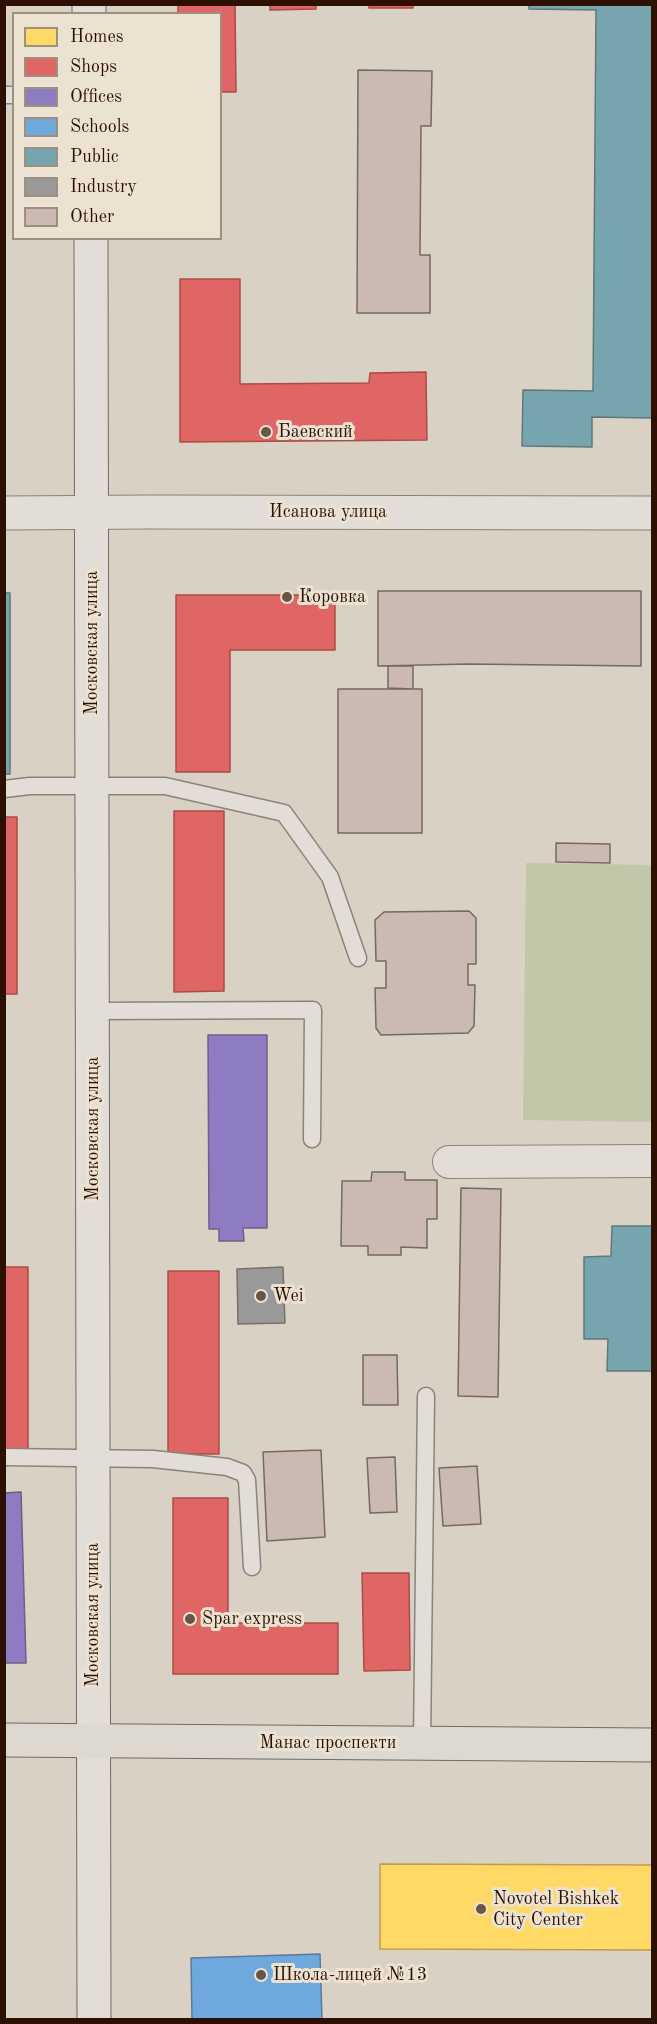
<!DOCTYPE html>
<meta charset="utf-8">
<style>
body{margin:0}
#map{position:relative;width:657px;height:2024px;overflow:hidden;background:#d9d1c3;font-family:"Old Standard TT",serif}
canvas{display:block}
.frame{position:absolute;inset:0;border:6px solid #2d1002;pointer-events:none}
.legend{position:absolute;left:12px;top:12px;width:210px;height:228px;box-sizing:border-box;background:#ece2d2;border:2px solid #a08e7f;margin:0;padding:8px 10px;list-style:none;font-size:18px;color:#2d1002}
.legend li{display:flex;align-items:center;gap:12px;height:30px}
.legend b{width:30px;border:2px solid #a08e7f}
</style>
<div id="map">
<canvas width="657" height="2024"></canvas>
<div class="frame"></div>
<ul class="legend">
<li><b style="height:16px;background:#ffd966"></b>Homes</li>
<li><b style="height:16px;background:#e06666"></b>Shops</li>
<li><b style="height:16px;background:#8e7cc3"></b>Offices</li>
<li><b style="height:16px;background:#6fa8dc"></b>Schools</li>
<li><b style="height:16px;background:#76a5af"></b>Public</li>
<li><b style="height:16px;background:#999"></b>Industry</li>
<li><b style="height:16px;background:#cabab1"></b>Other</li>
</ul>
</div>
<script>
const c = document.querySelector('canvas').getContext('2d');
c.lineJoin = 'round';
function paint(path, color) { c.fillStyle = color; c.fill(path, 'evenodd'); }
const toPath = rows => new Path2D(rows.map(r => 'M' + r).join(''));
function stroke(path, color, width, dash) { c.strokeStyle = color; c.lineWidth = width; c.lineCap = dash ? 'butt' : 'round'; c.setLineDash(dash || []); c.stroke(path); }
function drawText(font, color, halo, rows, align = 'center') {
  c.font = font + ' "Old Standard TT",serif'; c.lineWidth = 6; c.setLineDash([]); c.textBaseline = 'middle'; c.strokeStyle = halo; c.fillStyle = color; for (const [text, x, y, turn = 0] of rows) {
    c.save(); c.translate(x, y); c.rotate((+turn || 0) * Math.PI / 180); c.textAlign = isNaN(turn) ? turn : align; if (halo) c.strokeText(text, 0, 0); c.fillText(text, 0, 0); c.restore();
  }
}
const green = toPath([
 [526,863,652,865,652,1122,523,1120]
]);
const homes = toPath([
 [380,1864,652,1865,652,1950,380,1949,380,1864]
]);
const shops = toPath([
 [178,4,235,4,236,92,220,92,220,14,178,14,178,4],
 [270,4,316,4,316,9,270,10,270,4],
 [369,4,413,4,413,8,369,8,369,4],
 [180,279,240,279,240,384,369,383,370,373,426,372,427,440,180,442,180,279],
 [176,595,335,595,335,650,230,650,230,772,176,772,176,595],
 [174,811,224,811,224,991,174,992,174,811],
 [4,817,17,817,17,994,4,994,4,817],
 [4,1267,28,1267,28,1451,4,1451,4,1267],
 [168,1271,219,1271,219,1454,168,1454,168,1271],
 [173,1498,228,1498,228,1623,338,1623,338,1674,173,1674,173,1498],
 [362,1573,409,1573,410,1670,364,1671,362,1573]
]);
const offices = toPath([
 [208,1035,267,1035,267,1228,243,1228,244,1241,219,1241,219,1229,209,1229,208,1035],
 [21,1492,26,1663,4,1663,4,1493,21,1492]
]);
const schools = toPath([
 [320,1954,322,2020,192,2020,191,1958,320,1954]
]);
const public = toPath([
 [529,4,652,4,652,418,592,417,592,447,522,446,523,390,593,391,596,10,529,9,529,4],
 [4,593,10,593,10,774,4,774,4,593],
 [612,1226,652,1226,652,1371,607,1371,608,1339,584,1339,584,1257,611,1256,612,1226]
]);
const industry = toPath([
 [283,1267,285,1323,238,1324,237,1269,283,1267]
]);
const building = toPath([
 [358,70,432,71,431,126,421,126,420,255,430,255,430,313,357,313,358,70],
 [378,591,641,591,641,666,468,664,378,666,378,591],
 [388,666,413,666,413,689,388,688,388,666],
 [338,689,422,689,422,833,338,833,338,689],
 [556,843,610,844,610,863,556,862,556,843],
 [469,911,476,918,476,964,468,964,468,985,475,985,474,1026,468,1033,381,1035,376,1028,375,988,386,988,386,961,376,961,375,920,384,912,469,911],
 [372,1172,405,1172,405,1180,437,1180,437,1219,427,1219,427,1248,401,1247,401,1255,368,1255,368,1246,341,1246,342,1181,371,1181,372,1172],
 [461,1188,501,1189,498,1397,458,1396,461,1188],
 [363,1355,397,1355,398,1405,363,1405,363,1355],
 [321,1450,325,1537,267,1541,263,1452,321,1450],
 [395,1457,397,1512,370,1513,367,1458,395,1457],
 [477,1466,481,1524,443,1526,439,1468,477,1466]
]);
const service = toPath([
 [4,95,14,95],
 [4,789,30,786,165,786,284,813,330,877,358,958],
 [93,1011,313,1010,312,1139],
 [4,1457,153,1459,227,1467,243,1473,247,1480,252,1567],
 [422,1744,426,1396]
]);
const minor = toPath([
 [449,1162,652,1161]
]);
const tertiary = toPath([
 [4,513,149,512,652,513]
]);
const secondary = toPath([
 [89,4,89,14],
 [91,238,94,2020]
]);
const primary = toPath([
 [4,1740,652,1745]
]);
const markers = [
 [266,432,6,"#695446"],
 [287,597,6,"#695446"],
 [261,1296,6,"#695446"],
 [190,1619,6,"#695446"],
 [481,1909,6,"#695446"],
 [261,1975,6,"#695446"]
];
const poiNames = [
 ["Баевский",278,432],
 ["Коровка",299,597],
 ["Wei",273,1296],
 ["Spar express",202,1619],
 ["Novotel Bishkek",493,1899],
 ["City Center",493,1920],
 ["Школа-лицей №13",273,1975]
];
const streetNames = [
 ["Исанова улица",328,512],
 ["Московская улица",92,643,-90],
 ["Московская улица",93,1129,-90],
 ["Московская улица",93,1615,-90],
 ["Манас проспекти",328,1743]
];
paint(green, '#c1c7a9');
paint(homes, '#ffd966');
stroke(homes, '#c09d48', 1.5);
paint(shops, '#e06666');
stroke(shops, '#aa4c48', 1.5);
paint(offices, '#8e7cc3');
stroke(offices, '#715c89', 1.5);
paint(schools, '#6fa8dc');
stroke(schools, '#5b7a9b', 1.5);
paint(public, '#76a5af');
stroke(public, '#60787b', 1.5);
paint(industry, '#999');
stroke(industry, '#79706c', 1.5);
paint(building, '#cabab1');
stroke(building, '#736a61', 1.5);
stroke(service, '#8b837a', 19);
stroke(minor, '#8b837a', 34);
stroke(tertiary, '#8b837a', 35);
stroke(secondary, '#736a61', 35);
stroke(primary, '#736a61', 35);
stroke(service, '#e2ded7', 16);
stroke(minor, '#e2ded7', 32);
stroke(tertiary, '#e2ded7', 33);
stroke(secondary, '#e2ded7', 33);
stroke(primary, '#ddd8d0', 33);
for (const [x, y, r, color] of markers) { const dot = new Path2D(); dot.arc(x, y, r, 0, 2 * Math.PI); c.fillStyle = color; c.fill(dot); stroke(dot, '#ece2d2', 2); }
drawText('18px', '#2d1002', '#ece2d2', poiNames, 'left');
drawText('18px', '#2d1002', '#ece2d2', streetNames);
</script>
